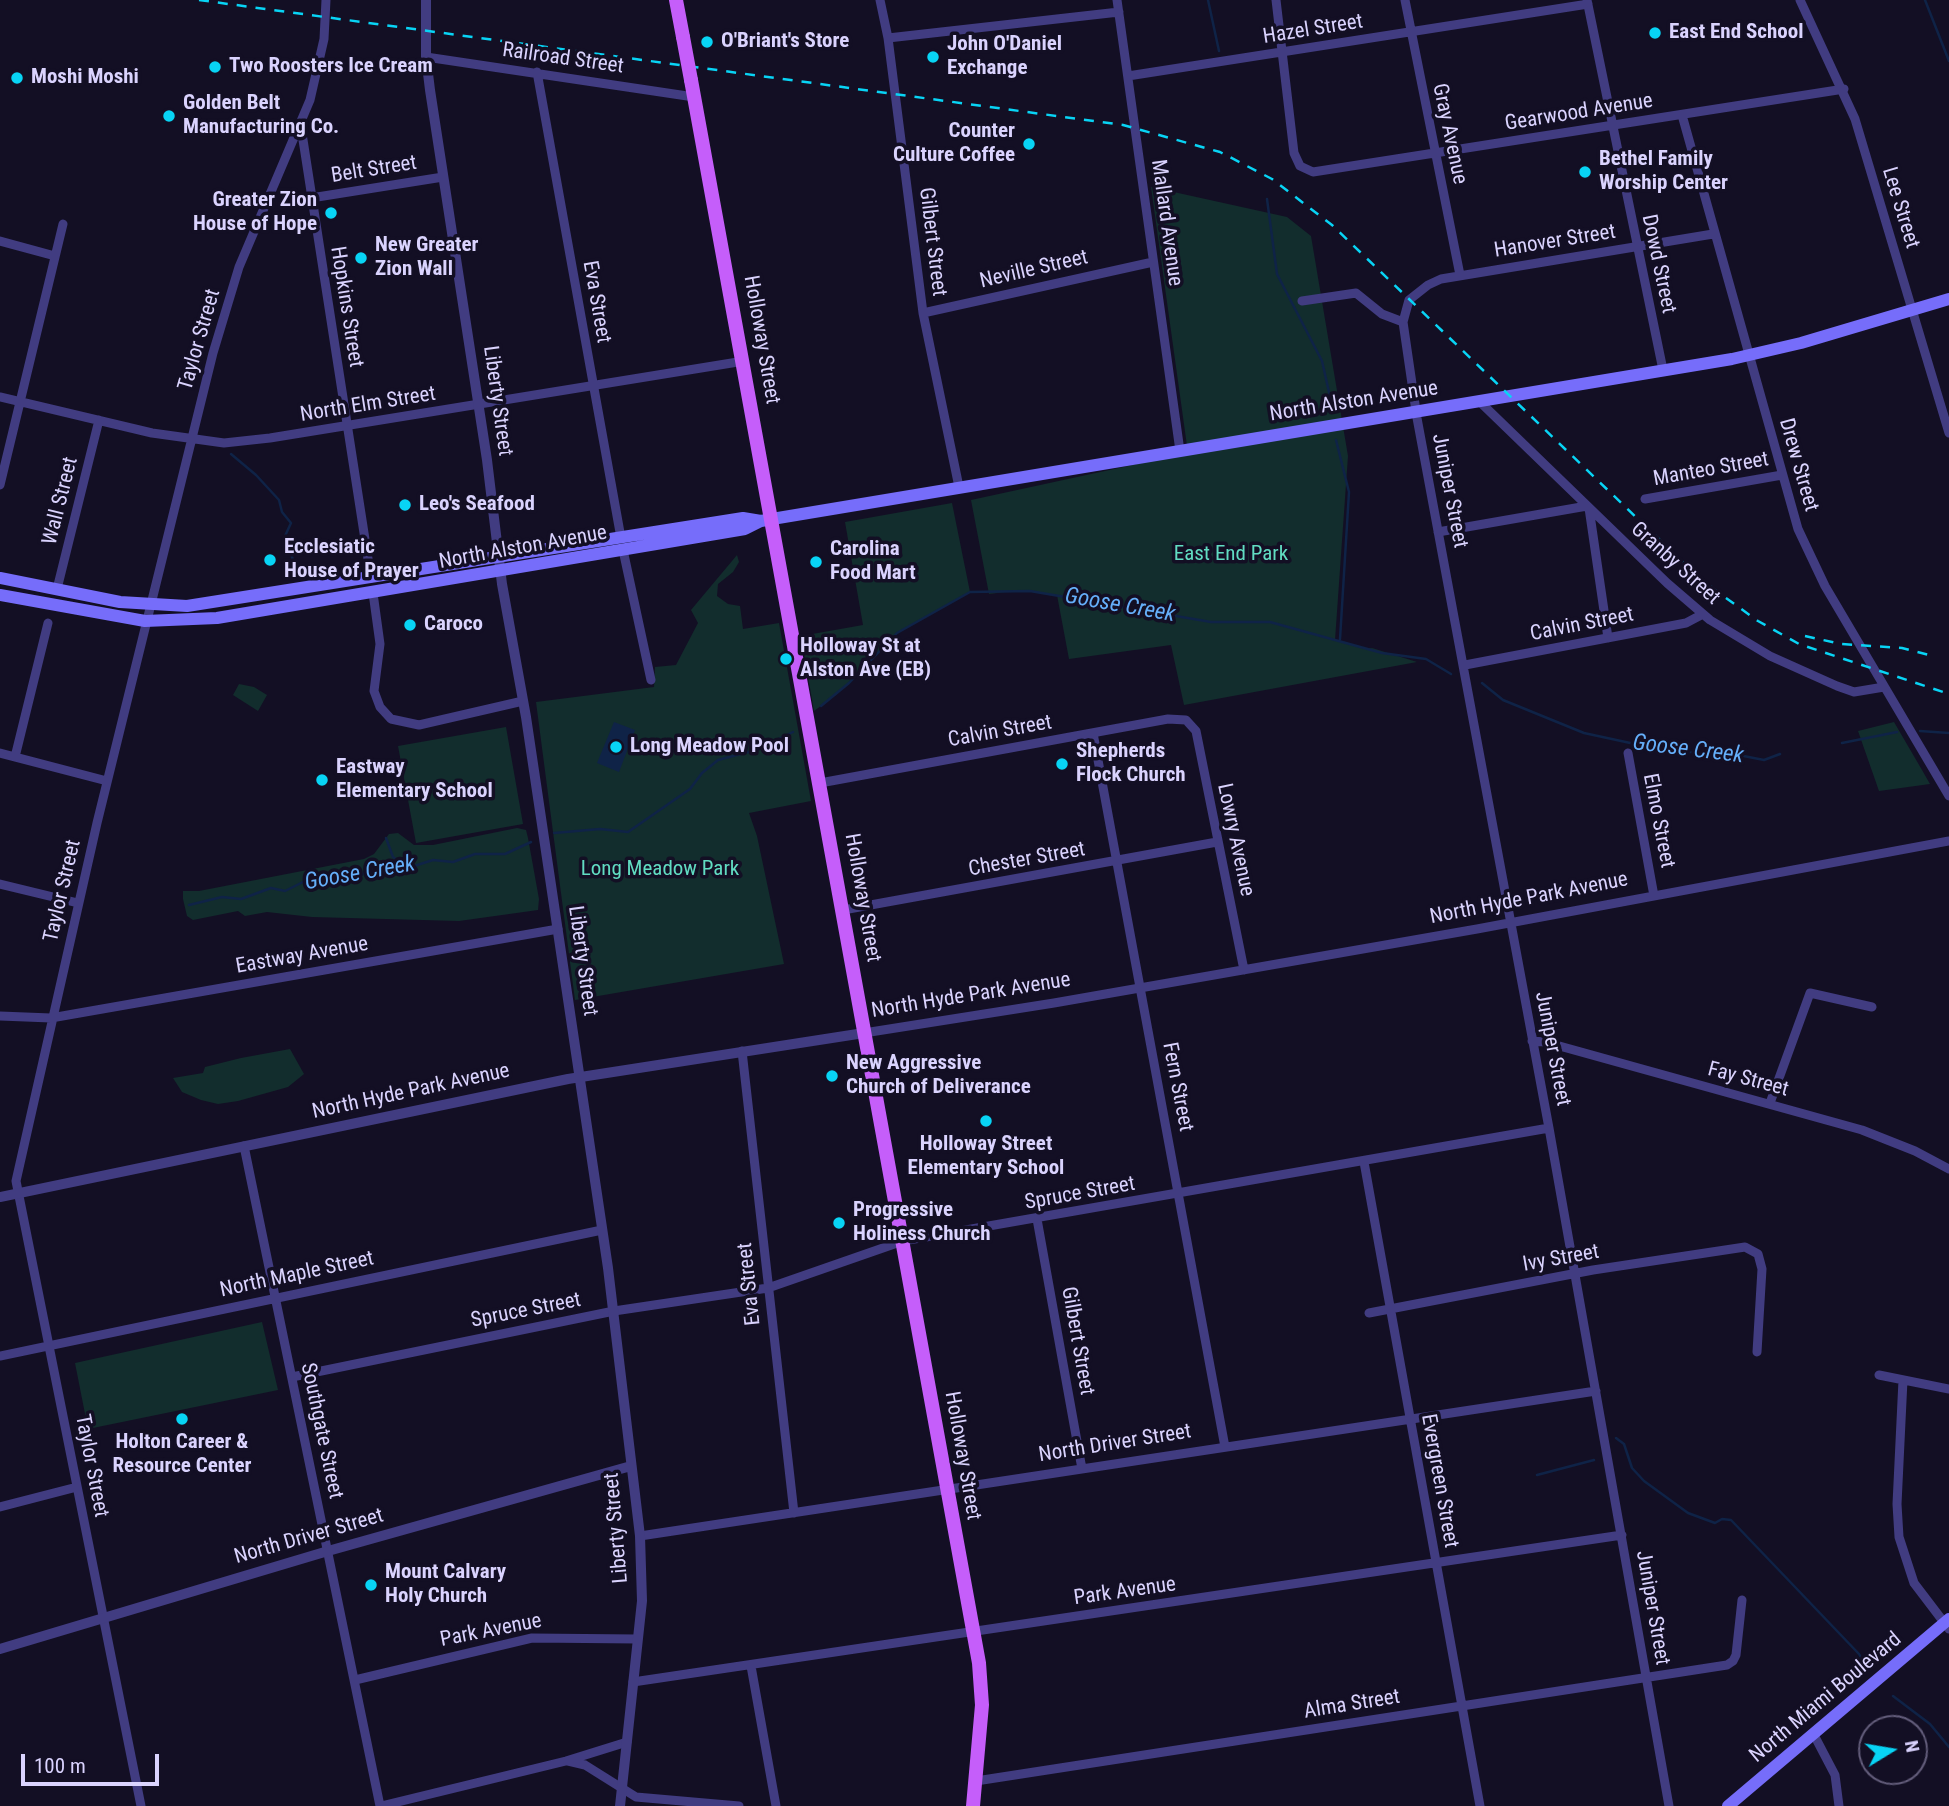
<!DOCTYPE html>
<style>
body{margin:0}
#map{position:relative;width:1949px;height:1806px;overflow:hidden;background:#130f24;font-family:"Roboto Condensed",sans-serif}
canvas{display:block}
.north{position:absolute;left:1858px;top:1715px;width:70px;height:70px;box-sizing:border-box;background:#130f24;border:2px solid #635d7b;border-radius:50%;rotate:79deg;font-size:19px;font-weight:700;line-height:28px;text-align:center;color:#dad3fe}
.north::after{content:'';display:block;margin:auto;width:24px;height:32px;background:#08d4f5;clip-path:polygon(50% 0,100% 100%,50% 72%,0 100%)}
.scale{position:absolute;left:21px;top:1754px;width:138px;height:32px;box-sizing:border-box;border:4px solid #dad3fe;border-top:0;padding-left:9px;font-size:21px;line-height:24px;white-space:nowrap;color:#dad3fe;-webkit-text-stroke:5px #130f24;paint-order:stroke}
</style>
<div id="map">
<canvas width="1949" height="1806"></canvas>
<div class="north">N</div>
<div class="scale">100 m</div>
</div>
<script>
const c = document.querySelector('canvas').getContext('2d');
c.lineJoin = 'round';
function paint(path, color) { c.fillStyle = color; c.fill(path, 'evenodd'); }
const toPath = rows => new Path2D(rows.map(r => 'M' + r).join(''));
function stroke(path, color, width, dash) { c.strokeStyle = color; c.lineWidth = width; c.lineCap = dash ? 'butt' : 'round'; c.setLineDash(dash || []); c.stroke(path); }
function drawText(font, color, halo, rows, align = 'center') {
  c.font = font + ' "Roboto Condensed",sans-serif'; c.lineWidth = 7; c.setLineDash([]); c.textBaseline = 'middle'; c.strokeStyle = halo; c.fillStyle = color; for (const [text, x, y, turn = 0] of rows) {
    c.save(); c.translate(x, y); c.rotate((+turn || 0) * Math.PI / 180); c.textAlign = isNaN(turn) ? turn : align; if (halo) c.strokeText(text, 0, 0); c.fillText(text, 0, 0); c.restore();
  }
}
const green = toPath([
 [1151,187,1287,217,1311,236,1348,456,1335,640,1365,649,1372,648,1417,662,1184,705,1171,645,1069,659,1057,595,1022,590,989,594,971,500,1188,453],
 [952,503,970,592,897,633,836,695,814,711,801,636,863,625,845,522],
 [737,555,739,562,733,572,718,584,717,596,728,604,740,606,743,629,779,623,811,801,749,813,757,836,784,964,575,1000,536,702,654,687,655,667,676,665,698,623,691,610],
 [239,684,254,687,267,695,258,711,233,695],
 [1894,722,1922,770,1930,784,1879,791,1858,731],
 [506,727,523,824,416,843,398,746],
 [517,828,526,830,528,838,539,899,538,910,459,921,312,917,267,912,245,916,238,911,193,920,187,916,183,899,183,891,199,891,364,859,374,854,389,834,398,833,414,845,433,845],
 [290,1049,304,1074,288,1087,238,1101,218,1104,201,1100,182,1092,173,1078,203,1073,205,1067,241,1058],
 [262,1322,278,1390,88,1429,75,1363]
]);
const water = toPath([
 [614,722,635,730,619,772,597,763]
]);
const stream = toPath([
 [1208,0,1219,51],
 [1925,0,1949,61],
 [1267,199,1277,274,1322,361,1333,410],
 [1336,440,1349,492,1340,639],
 [231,454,256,475,279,500,282,512,291,523,285,536,297,572],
 [1482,683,1503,700,1584,733,1672,752,1723,752,1764,760,1780,754],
 [821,706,849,683,897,633,970,592,1030,591,1211,622,1270,622,1382,653,1426,659,1451,674],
 [1920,731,1949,733],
 [1842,743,1897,732],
 [554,833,600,829,628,832,690,789,702,773,718,760,756,750,793,732],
 [386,838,393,857,408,868],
 [189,905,222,897,241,899,271,888,285,891,305,881,327,880,344,875,357,876,373,870,389,874,433,860,453,862,475,854,505,854,531,842],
 [1616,1438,1624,1444,1632,1468,1644,1481,1688,1513,1715,1523,1722,1519,1731,1520,1859,1654,1867,1668],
 [1537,1475,1594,1460],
 [1893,1696,1930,1724,1949,1747]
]);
const minor = toPath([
 [880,0,888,38,923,313,959,487],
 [1117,0,1180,451],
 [1276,0,1294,153,1300,166,1313,172,1844,89],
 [1405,0,1460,275],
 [1587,0,1663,370],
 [1800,0,1855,119,1949,433],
 [888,38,1119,12],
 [426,57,694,97],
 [537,72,621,538],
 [1128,76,1588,4],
 [1682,115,1798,529,1825,586,1949,796],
 [301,127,371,578],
 [311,198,443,177],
 [0,241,55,256],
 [1302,301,1356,293,1382,314,1403,322],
 [923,313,1153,262],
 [0,397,152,433,224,443,270,438,744,361],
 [1479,401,1667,583,1710,620,1770,656,1837,686,1854,692,1884,687],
 [0,485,63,224],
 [1645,499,1782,475],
 [1589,508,1608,638],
 [1438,532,1587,506],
 [623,550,651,680],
 [57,589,99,420],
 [373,593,380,644,374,691,380,707,391,719,419,725,523,701],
 [1465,665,1686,623,1703,614],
 [1093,733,1225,1447],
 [0,753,107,781],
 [1628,753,1654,896],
 [15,757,48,623],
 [820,783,1168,719,1186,720,1196,731,1244,970],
 [0,884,78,903],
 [843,910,1217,842],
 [0,1016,51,1018,558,929],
 [864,1033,1054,1003,1477,929,1949,841],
 [1532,1041,1545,1042,1862,1130,1915,1151,1949,1169],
 [742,1051,794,1513],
 [1770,1103,1810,993,1872,1007],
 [244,1146,380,1806],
 [1364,1162,1480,1806],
 [1037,1219,1082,1469],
 [1369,1313,1593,1270,1745,1247,1758,1254,1762,1269,1757,1352],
 [0,1356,602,1230],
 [1879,1375,1949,1389],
 [292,1377,614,1311,768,1288,903,1241,1549,1128],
 [1903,1380,1897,1504,1899,1537,1914,1583,1949,1629],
 [0,1507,77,1487],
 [640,1536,1596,1391],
 [751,1666,776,1806],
 [355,1680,532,1638,637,1639],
 [633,1682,1622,1535],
 [1813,1733,1835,1775,1839,1806],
 [568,1761,585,1765,636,1797,739,1806],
 [976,1781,1727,1665,1733,1661,1736,1655,1742,1600],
 [141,1806,16,1181,97,823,213,353,239,267,310,100,324,39,326,0],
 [381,1806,566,1761,627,1742],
 [1669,1806,1549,1128,1417,418,1403,322,1409,300,1428,285,1441,279,1713,234]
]);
const tertiary = toPath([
 [426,0,426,57,430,90,487,460,502,584,526,717,608,1268,640,1536,642,1601,620,1806],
 [0,1197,568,1079,864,1033],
 [0,1649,328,1551,631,1466]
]);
const secondary = toPath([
 [0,578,120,602,187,606,743,518,761,521],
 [0,595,145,621,217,618,745,529,761,521,778,518,1732,359,1801,343,1949,299],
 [1728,1806,1949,1619]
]);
const primary = toPath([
 [676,0,683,37],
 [691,80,979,1663,982,1705,973,1806]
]);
const rail = toPath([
 [199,0,1123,125,1220,152,1272,179,1332,225,1691,570,1719,593,1758,621,1799,644,1949,694],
 [1805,636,1841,644,1902,648,1933,656]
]);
const primaryBridge = toPath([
 [683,37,691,80]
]);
const markers = [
 [1655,33,7,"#08d4f5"],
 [707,42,7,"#08d4f5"],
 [933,57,7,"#08d4f5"],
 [215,67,7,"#08d4f5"],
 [17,78,7,"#08d4f5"],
 [169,116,7,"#08d4f5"],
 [1029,144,7,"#08d4f5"],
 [1585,172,7,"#08d4f5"],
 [331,213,7,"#08d4f5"],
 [361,258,7,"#08d4f5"],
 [405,505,7,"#08d4f5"],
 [270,560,7,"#08d4f5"],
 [816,562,7,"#08d4f5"],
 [410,625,7,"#08d4f5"],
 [786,659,7,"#08d4f5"],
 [616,747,7,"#08d4f5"],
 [1062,764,7,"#08d4f5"],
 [322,780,7,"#08d4f5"],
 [832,1076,7,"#08d4f5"],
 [986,1121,7,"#08d4f5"],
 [839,1223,7,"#08d4f5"],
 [182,1419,7,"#08d4f5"],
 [371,1585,7,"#08d4f5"]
];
const streetNames = [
 ["Hazel Street",1313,30,-9],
 ["Railroad Street",563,59,8],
 ["Gearwood Avenue",1579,113,-9],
 ["Gray Avenue",1449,134,78],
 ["Belt Street",374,170,-9],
 ["Lee Street",1900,208,73],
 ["Mallard Avenue",1166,223,82],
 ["Gilbert Street",932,242,83],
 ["Hanover Street",1555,242,-9],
 ["Dowd Street",1658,264,78],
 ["Neville Street",1034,270,-13],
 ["Eva Street",596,302,80],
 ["Hopkins Street",346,307,81],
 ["Taylor Street",200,340,-74],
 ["Holloway Street",761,340,80],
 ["Liberty Street",497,401,82],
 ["North Alston Avenue",1354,402,-9],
 ["North Elm Street",368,405,-9],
 ["Drew Street",1798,465,74],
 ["Manteo Street",1711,470,-10],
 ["Juniper Street",1449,491,79],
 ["Wall Street",61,501,-76],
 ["North Alston Avenue",523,548,-10],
 ["Granby Street",1675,564,42],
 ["Calvin Street",1582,625,-11],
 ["Calvin Street",1000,732,-10],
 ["Elmo Street",1658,821,79],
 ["Lowry Avenue",1235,840,78],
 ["Chester Street",1027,860,-10],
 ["Taylor Street",63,891,-77],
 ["Holloway Street",862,898,80],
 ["North Hyde Park Avenue",1529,899,-11],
 ["Eastway Avenue",302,956,-10],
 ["Liberty Street",582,961,82],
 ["North Hyde Park Avenue",971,996,-9],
 ["Juniper Street",1552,1049,79],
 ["Fay Street",1748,1080,15],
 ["Fern Street",1177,1087,79],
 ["North Hyde Park Avenue",411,1092,-12],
 ["Spruce Street",1080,1194,-10],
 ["Ivy Street",1561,1259,-10],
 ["North Maple Street",297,1275,-12],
 ["Eva Street",750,1284,-96],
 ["Spruce Street",526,1311,-11],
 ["Gilbert Street",1077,1341,80],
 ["Southgate Street",321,1431,78],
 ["North Driver Street",1115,1444,-9],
 ["Holloway Street",962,1456,80],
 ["Taylor Street",91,1466,79],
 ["Evergreen Street",1439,1481,80],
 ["Liberty Street",617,1528,-95],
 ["North Driver Street",309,1537,-16],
 ["Park Avenue",1125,1592,-8],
 ["Juniper Street",1652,1608,80],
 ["Park Avenue",491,1631,-11],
 ["North Miami Boulevard",1826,1698,-40],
 ["Alma Street",1352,1705,-9]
];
const poiNames = [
 ["East End School",1669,33],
 ["O'Briant's Store",721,42],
 ["John O'Daniel",947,45],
 ["Exchange",947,69],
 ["Two Roosters Ice Cream",229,67],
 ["Moshi Moshi",31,78],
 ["Golden Belt",183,104],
 ["Manufacturing Co.",183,128],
 ["Counter",1015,132,"right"],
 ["Culture Coffee",1015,156,"right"],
 ["Bethel Family",1599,160],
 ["Worship Center",1599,184],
 ["Greater Zion",317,201,"right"],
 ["House of Hope",317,225,"right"],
 ["New Greater",375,246],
 ["Zion Wall",375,270],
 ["Leo's Seafood",419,505],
 ["Ecclesiatic",284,548],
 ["House of Prayer",284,572],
 ["Carolina",830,550],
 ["Food Mart",830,574],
 ["Caroco",424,625],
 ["Holloway St at",800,647],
 ["Alston Ave (EB)",800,671],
 ["Long Meadow Pool",630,747],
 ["Shepherds",1076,752],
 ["Flock Church",1076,776],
 ["Eastway",336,768],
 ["Elementary School",336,792],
 ["New Aggressive",846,1064],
 ["Church of Deliverance",846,1088],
 ["Holloway Street",986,1145,"center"],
 ["Elementary School",986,1169,"center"],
 ["Progressive",853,1211],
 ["Holiness Church",853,1235],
 ["Holton Career &",182,1443,"center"],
 ["Resource Center",182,1467,"center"],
 ["Mount Calvary",385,1573],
 ["Holy Church",385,1597]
];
const parkNames = [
 ["East End Park",1231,555],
 ["Long Meadow Park",660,870]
];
const waterNames = [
 ["Goose Creek",1120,606,10],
 ["Goose Creek",1688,750,7],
 ["Goose Creek",360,874,-10]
];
paint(green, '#122d2d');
paint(water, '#0f2347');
stroke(stream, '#0f2347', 2.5);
stroke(minor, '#413c81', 9);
stroke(tertiary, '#413c81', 10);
stroke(secondary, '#766dfa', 12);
stroke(primary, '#c55efa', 14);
stroke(rail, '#08d4f5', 2.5, [10, 9]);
stroke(primaryBridge, '#c55efa', 14);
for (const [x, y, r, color] of markers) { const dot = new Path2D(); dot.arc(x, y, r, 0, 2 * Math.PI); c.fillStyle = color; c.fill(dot); stroke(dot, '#130f24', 2.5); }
drawText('21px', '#dad3fe', '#130f24', streetNames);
drawText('bold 21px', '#dad3fe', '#130f24', poiNames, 'left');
drawText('21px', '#61dcc2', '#130f24', parkNames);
drawText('italic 23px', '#65affa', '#130f24', waterNames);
</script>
